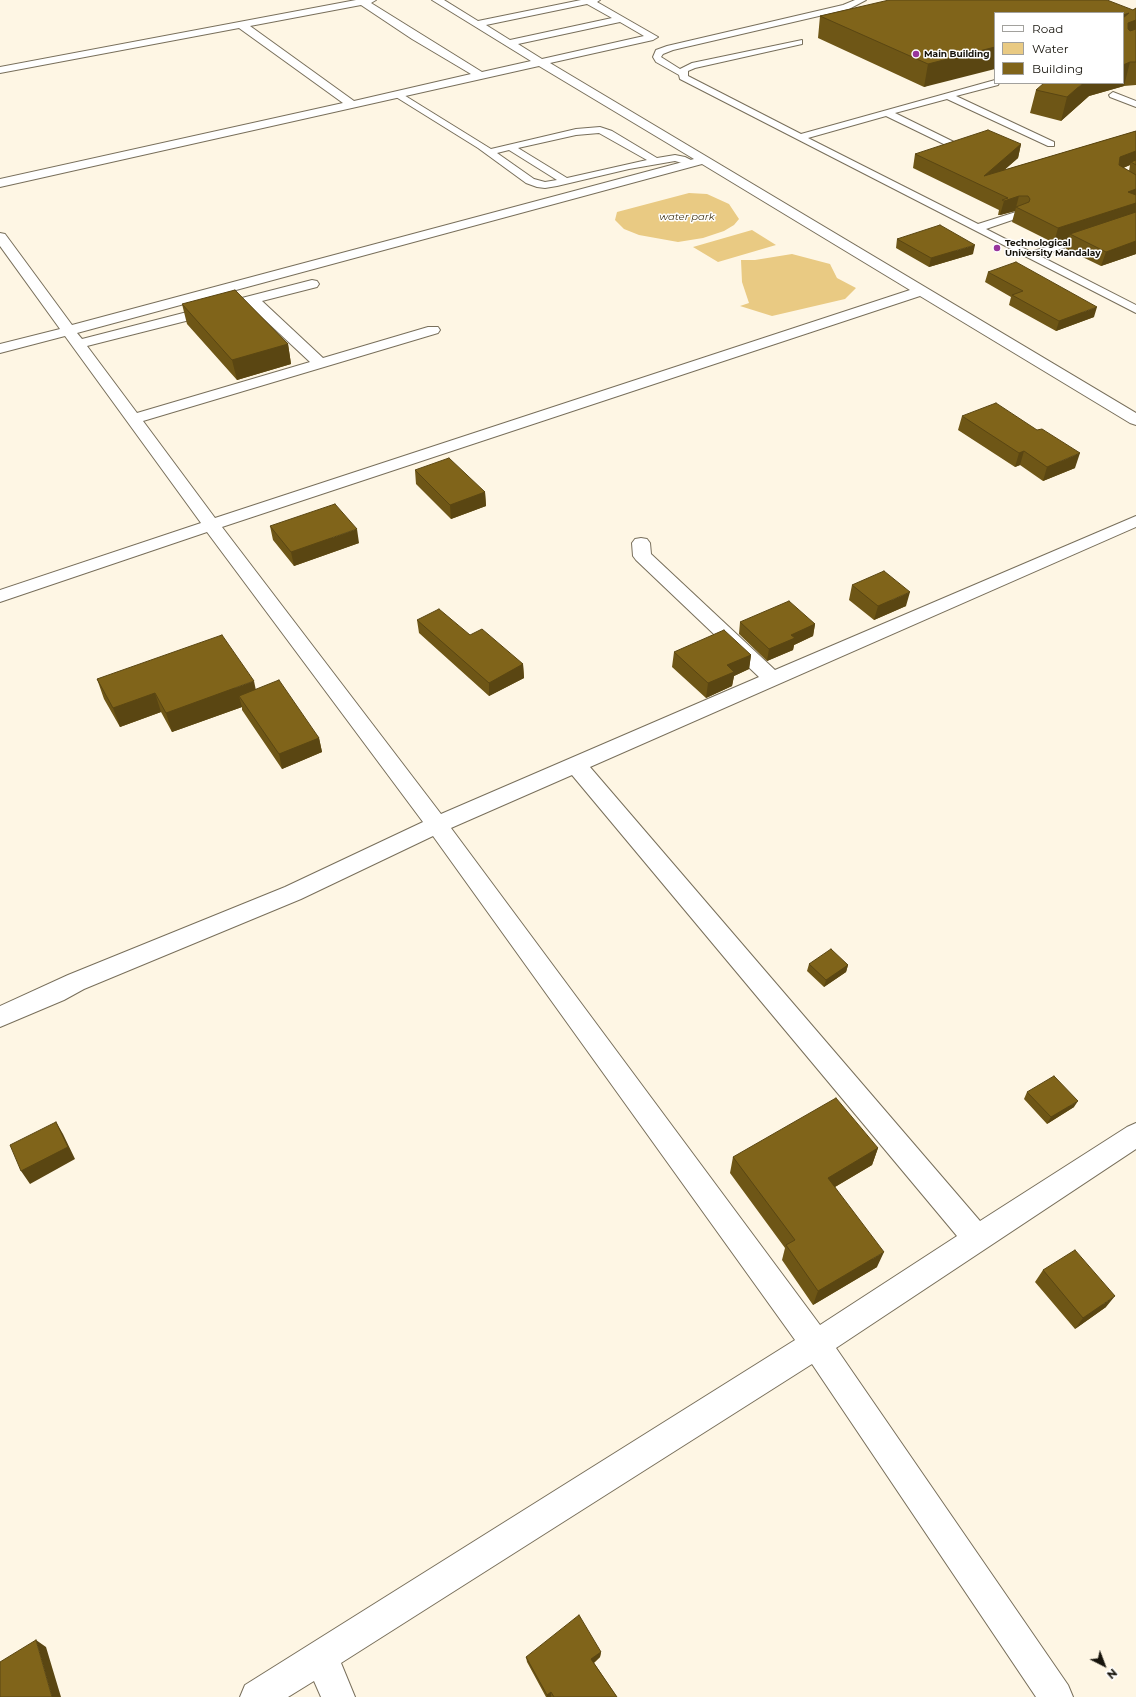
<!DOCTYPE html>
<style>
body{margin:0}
#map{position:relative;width:1136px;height:1697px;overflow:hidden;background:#fef6e4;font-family:Montserrat,sans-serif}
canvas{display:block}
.legend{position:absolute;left:994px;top:12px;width:130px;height:72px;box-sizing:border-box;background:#fff;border:1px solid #a2a19d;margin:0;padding:5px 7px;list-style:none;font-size:12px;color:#16130b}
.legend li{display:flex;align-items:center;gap:8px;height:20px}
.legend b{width:20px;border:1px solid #a2a19d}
.north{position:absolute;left:1084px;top:1645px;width:40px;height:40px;-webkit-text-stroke:3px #fff;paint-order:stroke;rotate:138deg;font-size:11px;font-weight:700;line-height:16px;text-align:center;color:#16130b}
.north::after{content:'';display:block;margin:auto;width:14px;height:18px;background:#16130b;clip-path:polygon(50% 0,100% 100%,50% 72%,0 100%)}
</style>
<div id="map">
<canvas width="1136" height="1697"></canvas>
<ul class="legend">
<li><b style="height:5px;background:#fff"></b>Road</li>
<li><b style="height:11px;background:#e9ca83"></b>Water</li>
<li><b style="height:11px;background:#80641a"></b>Building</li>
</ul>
<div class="north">N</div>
</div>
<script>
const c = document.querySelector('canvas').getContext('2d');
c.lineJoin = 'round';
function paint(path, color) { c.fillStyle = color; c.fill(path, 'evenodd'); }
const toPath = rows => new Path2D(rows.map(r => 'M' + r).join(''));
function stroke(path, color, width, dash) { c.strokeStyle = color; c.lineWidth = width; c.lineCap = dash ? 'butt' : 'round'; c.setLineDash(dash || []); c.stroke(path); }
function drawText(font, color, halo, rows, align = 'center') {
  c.font = font + ' Montserrat,sans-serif'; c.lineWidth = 3; c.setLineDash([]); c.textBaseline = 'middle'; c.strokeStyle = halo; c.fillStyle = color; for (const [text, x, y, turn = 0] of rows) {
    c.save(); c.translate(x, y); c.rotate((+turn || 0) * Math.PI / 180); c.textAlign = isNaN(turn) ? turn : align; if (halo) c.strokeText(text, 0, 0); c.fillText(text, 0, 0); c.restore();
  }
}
const water = toPath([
 [689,193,707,194,729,204,739,219,734,225,724,231,703,238,678,242,639,235,624,229,615,220,617,212],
 [752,230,776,245,718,262,693,247],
 [792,254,830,264,837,278,856,288,845,299,772,316,740,306,749,303,742,282,741,260,755,260]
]);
const lane = toPath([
 [855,0,866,0,849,9,673,50,663,54,661,57,680,69,692,63,802,40,802,44,695,68,688,71,688,76,801,134,995,80,995,83,999,83,998,85,956,96,1054,142,1054,146,1048,146,947,99,895,113,960,145,962,147,960,149,954,149,886,116,808,138,978,224,1016,212,1024,212,1025,214,1024,216,986,229,1031,252,1136,217,1136,223,1040,256,1136,305,1136,313,680,79,679,75,656,62,653,57,656,50,667,46,843,5,855,0],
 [399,92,491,149,576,129,600,127,612,131,657,158,675,155,685,157,697,163,692,166,675,161,629,169,557,186,545,188,537,187,526,183,478,148,396,97,395,95,399,92],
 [599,133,647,160,567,178,518,148,576,135,599,133],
 [509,150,557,180,545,182,534,179,497,153,509,150],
 [1113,92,1136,101,1136,107,1110,97,1109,95,1113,92]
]);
const street = toPath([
 [356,0,376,0,371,3,482,72,531,61,432,0,444,0,478,21,581,0,600,0,597,2,658,37,653,40,550,63,1136,413,1136,425,1130,423,920,296,222,527,441,814,759,677,636,560,633,556,632,543,635,539,641,538,647,539,650,543,651,554,775,670,1136,516,1136,527,590,767,980,1221,1127,1127,1136,1123,1136,1149,836,1348,1068,1685,1073,1697,1036,1697,812,1364,341,1663,355,1697,321,1697,314,1681,288,1697,240,1697,245,1685,795,1340,433,836,301,899,84,989,64,1000,0,1027,0,1006,68,975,285,887,423,822,207,532,0,602,0,590,201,523,65,336,0,353,0,344,60,329,0,246,0,233,5,234,72,325,694,159,539,66,0,187,0,179,343,103,239,28,0,73,0,67,356,0],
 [587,4,612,18,510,40,486,25,587,4],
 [361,5,412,39,471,74,354,101,250,26,361,5],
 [620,22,644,36,542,59,518,44,620,22],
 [702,164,910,290,215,518,143,421,438,333,440,330,438,327,428,327,323,358,262,301,317,287,319,284,317,281,312,280,82,339,77,333,702,164],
 [249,305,310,362,137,413,87,346,249,305],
 [572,775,957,1236,820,1325,451,828,572,775]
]);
const wall = toPath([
 [1136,8,1136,85,1124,86,1089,96,1061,121,1030,113,1036,90,1123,83,1123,13,924,87,818,38,820,16,1133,10],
 [1136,131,1136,254,1101,266,1066,249,1069,238,1054,243,1012,222,1015,211,1000,215,998,215,999,210,913,168,915,154,1021,144,1018,158,1004,170],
 [1130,165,1129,171,1123,168],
 [897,239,973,254,929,267,896,248],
 [988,272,1094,317,1056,331,1009,305,1011,297,985,282],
 [182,304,288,344,291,364,237,380,187,324],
 [962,416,1075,468,1043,481,1020,465,1015,467,958,430],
 [415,470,485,492,486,506,451,519,416,484],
 [270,526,359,543,294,566,273,540],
 [852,585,906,606,874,620,849,600],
 [417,620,470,635,523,664,524,678,489,696,419,633],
 [740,622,815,624,813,636,794,645,793,650,767,661,739,634],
 [674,652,751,655,749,669,734,676,732,686,706,698,672,667],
 [97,679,256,689,319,738,322,752,282,769,242,710,242,707,172,732,161,712,120,727,104,699],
 [809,964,848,965,846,972,824,987,807,971],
 [1027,1092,1074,1107,1047,1124,1024,1099],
 [878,1148,872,1165,835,1187,877,1267,813,1305,782,1260,785,1248,730,1173,733,1157],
 [1043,1270,1106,1307,1075,1329,1035,1282],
 [601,1652,600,1657,594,1663,617,1697,546,1697,527,1662,526,1657]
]);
const shadedWall = toPath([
 [1129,13,1123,35,1123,15],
 [1136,20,1136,39,1123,45,1128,23],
 [995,47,995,69,924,87,928,64],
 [1130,62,1124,86,1089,96,1061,121,1067,97,1083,83,1123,83,1123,65],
 [1021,144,1018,158,985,187,984,176],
 [1136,151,1136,163,1131,162,1130,165,1116,171,1120,157],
 [1136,189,1136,202,1128,192],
 [1019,196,1015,211,1000,215,1004,201],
 [1136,203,1136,216,1070,234,1069,238,1054,243,1058,228],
 [1136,241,1136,254,1101,266,1106,252],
 [975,245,973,254,929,267,931,258],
 [1097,307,1094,317,1056,331,1059,321],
 [288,344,291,364,237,380,232,360],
 [1024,451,1020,465,1015,467,1019,453],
 [1080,453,1075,468,1043,481,1047,467],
 [485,492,486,506,451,519,450,505],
 [357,529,359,543,294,566,291,552],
 [910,592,906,606,874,620,878,606],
 [815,624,813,636,794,645,793,650,767,661,769,649,791,635],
 [751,655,749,669,734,676,732,686,706,698,708,683,727,665],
 [523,664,524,678,489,696,489,683],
 [254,681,258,700,239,696,242,707,172,732,166,713],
 [155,693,161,712,120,727,113,708],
 [319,738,322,752,282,769,279,754],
 [848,965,846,972,824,987,826,980],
 [1078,1101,1074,1107,1047,1124,1051,1117],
 [56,1122,63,1134,75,1159,30,1184,21,1171],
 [878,1148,872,1165,823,1194,828,1178],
 [884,1252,877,1267,813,1305,818,1291],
 [1115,1296,1106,1307,1075,1329,1083,1318],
 [36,1640,46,1647,61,1697,52,1697],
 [601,1652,600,1657,591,1665,591,1659],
 [551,1692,551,1697,547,1697,547,1695]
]);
const building = toPath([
 [889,0,1107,0,1133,10,1136,8,1136,20,1128,23,1128,29,1130,31,1136,29,1136,62,1130,62,1123,65,1123,18,1129,13,1123,15,1123,13,995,13,995,47,928,64,820,16,889,0],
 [1044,83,1083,83,1067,97,1036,90,1044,83],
 [988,130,1021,144,984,176,1136,131,1136,151,1120,157,1119,165,1136,175,1136,189,1128,192,1136,195,1136,203,1058,228,1016,207,1029,202,1030,199,1028,196,1019,196,1004,201,1002,200,1008,198,915,154,988,130],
 [1136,160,1136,165,1131,162,1136,160],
 [1136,212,1136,241,1106,252,1070,234,1136,212],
 [940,225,975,245,931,258,897,239,940,225],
 [1016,262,1097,307,1059,321,1012,295,1023,291,988,272,1016,262],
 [235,290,288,344,232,360,182,304,235,290],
 [996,403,1037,430,1042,429,1080,453,1047,467,1024,451,1019,453,962,416,996,403],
 [449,458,485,492,450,505,415,470,449,458],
 [335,504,357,529,291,552,270,526,335,504],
 [884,571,910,592,878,606,852,585,884,571],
 [789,601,815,624,791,635,795,638,769,649,740,622,789,601],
 [439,609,470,635,482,629,523,664,489,683,417,620,439,609],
 [724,630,751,655,727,665,734,672,708,683,674,652,724,630],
 [222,635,254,681,166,713,155,693,113,708,97,679,222,635],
 [279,680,319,738,279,754,239,696,279,680],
 [831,949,848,965,826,980,809,964,831,949],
 [1054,1076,1078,1101,1051,1117,1027,1092,1054,1076],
 [836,1098,878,1148,828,1178,884,1252,818,1291,786,1245,795,1240,733,1157,836,1098],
 [56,1122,68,1147,21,1171,10,1145,56,1122],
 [1075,1250,1115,1296,1083,1318,1043,1270,1075,1250],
 [579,1615,601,1652,591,1659,617,1697,554,1697,551,1692,547,1695,526,1657,579,1615],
 [36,1640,52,1697,0,1697,0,1662,36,1640]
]);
const markers = [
 [916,54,4,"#98359c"],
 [997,248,4,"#98359c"]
];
const farPoinames = [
 ["Main Building",924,54],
 ["Technological",1005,243],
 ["University Mandalay",1005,253]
];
const farWaternames = [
 ["water park",687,217]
];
paint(water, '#e9ca83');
stroke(lane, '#786f5b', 2);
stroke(street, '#786f5b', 2);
paint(lane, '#fff');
paint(street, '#fff');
paint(wall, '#6e5616');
paint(shadedWall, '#5a4612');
paint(building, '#80641a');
stroke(building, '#5a4612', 1);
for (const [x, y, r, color] of markers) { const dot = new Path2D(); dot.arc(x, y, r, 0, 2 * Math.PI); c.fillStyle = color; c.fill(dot); stroke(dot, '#fff', 1.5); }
drawText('bold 9px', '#16130b', '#fff', farPoinames, 'left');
drawText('italic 10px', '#423516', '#fff', farWaternames);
</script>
